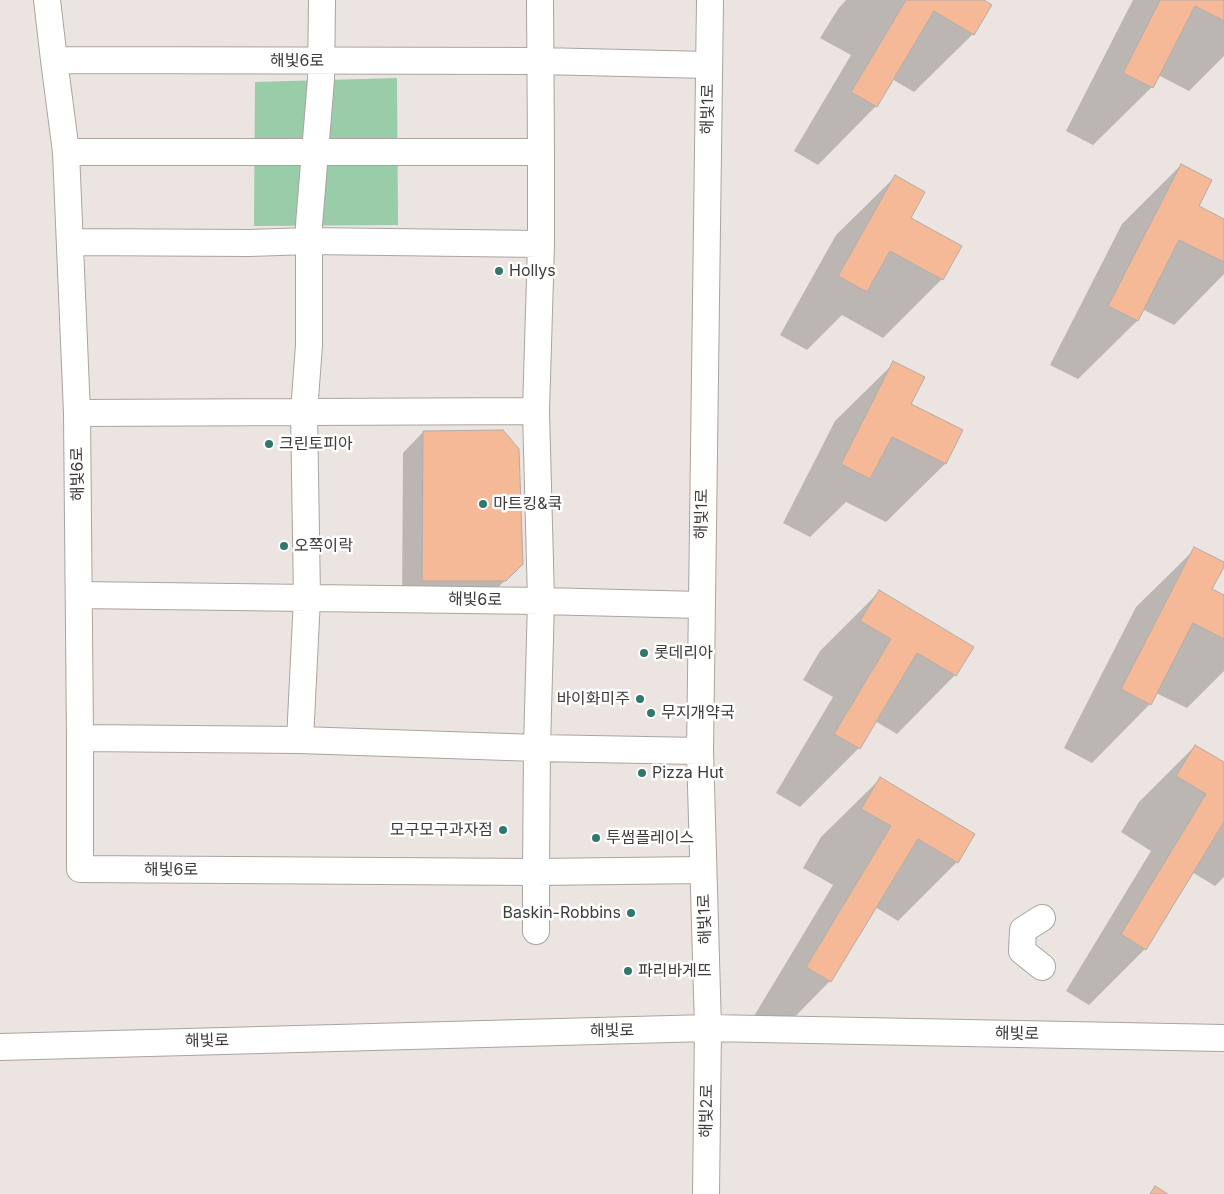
<!DOCTYPE html>
<meta charset="utf-8">
<style>
body{margin:0}
canvas{display:block;background:#ebe4e0}
</style>
<canvas width="1224" height="1194"></canvas>
<script>
const c = document.querySelector('canvas').getContext('2d');
c.lineJoin = 'round';
function paint(path, color) { c.fillStyle = color; c.fill(path, 'evenodd'); }
const toPath = rows => new Path2D(rows.map(r => 'M' + r).join(''));
function stroke(path, color, width, dash) { c.strokeStyle = color; c.lineWidth = width; c.lineCap = dash ? 'butt' : 'round'; c.setLineDash(dash || []); c.stroke(path); }
function drawText(font, color, halo, rows, align = 'center') {
  c.font = font + ' Inter,"Noto Sans KR",sans-serif'; c.lineWidth = 5; c.setLineDash([]); c.textBaseline = 'middle'; c.strokeStyle = halo; c.fillStyle = color; for (const [text, x, y, turn = 0] of rows) {
    c.save(); c.translate(x, y); c.rotate((+turn || 0) * Math.PI / 180); c.textAlign = isNaN(turn) ? turn : align; if (halo) c.strokeText(text, 0, 0); c.fillText(text, 0, 0); c.restore();
  }
}
const green = toPath([
 [397,78,398,225,254,226,255,82]
]);
const shadow = toPath([
 [846,0,981,0,973,34,914,92,892,79,876,106,818,165,794,151,851,55,820,38,838,9],
 [1133,0,1224,0,1224,56,1189,91,1158,75,1152,87,1093,145,1066,131],
 [1181,165,1197,207,1224,220,1224,274,1174,325,1142,309,1137,321,1078,379,1050,365,1122,224],
 [895,177,909,218,942,279,883,338,842,315,807,350,780,335,836,235],
 [894,363,909,404,962,431,945,464,886,522,846,502,810,537,783,523,835,421],
 [423,432,522,564,484,601,402,601,403,453],
 [1195,549,1224,564,1211,590,1224,597,1224,671,1187,708,1156,693,1150,704,1092,763,1064,748,1136,607],
 [879,592,955,675,897,734,875,721,859,748,800,807,776,793,833,697,803,680,820,651],
 [1195,746,1224,763,1224,877,1215,886,1192,872,1145,949,1089,1005,1066,991,1151,851,1121,832,1139,802],
 [880,779,973,835,957,862,898,921,875,907,830,981,772,1040,748,1026,833,885,803,868,821,837]
]);
const building = toPath([
 [906,0,984,0,992,5,974,35,934,11,877,107,851,92,906,0],
 [1160,0,1224,0,1224,21,1195,6,1153,88,1123,73,1160,0],
 [1181,164,1212,180,1199,206,1224,219,1224,262,1179,240,1138,321,1108,306,1181,164],
 [895,175,925,192,911,218,962,246,943,280,890,251,867,292,838,276,895,175],
 [893,361,925,377,911,404,963,430,946,464,892,437,870,479,841,464,893,361],
 [503,430,519,449,523,564,506,581,422,581,423,431,503,430],
 [1194,547,1224,562,1224,567,1212,589,1224,595,1224,639,1193,623,1151,705,1121,689,1194,547],
 [879,590,974,647,956,676,917,653,860,749,834,734,891,639,860,621,879,590],
 [1195,745,1224,762,1224,822,1146,950,1121,934,1206,794,1176,776,1195,745],
 [880,777,975,834,958,863,918,839,831,982,806,967,891,826,861,809,880,777],
 [1155,1186,1168,1194,1150,1194,1155,1186]
]);
const minor = toPath([
 [47,0,54,60,66,152,77,413,80,738,80,869,536,872,703,870],
 [54,60,540,61,708,65],
 [66,152,541,152],
 [71,242,249,243,309,241,541,244],
 [77,413,536,411],
 [79,595,541,601,701,605],
 [80,738,300,740,537,748,700,751],
 [300,740,307,598,304,412,309,345,309,225,321,79,322,0],
 [536,931,536,872,537,748,541,601,536,411,541,244,541,152,540,0],
 [1042,967,1022,951,1023,930,1042,918],
 [0,1047,708,1028,1224,1038],
 [706,1194,708,1028,700,751,710,0]
]);
const markers = [
 [499,271,5,"#31776c"],
 [269,444,5,"#31776c"],
 [483,504,5,"#31776c"],
 [284,546,5,"#31776c"],
 [644,653,5,"#31776c"],
 [640,699,5,"#31776c"],
 [651,713,5,"#31776c"],
 [642,773,5,"#31776c"],
 [503,830,5,"#31776c"],
 [596,838,5,"#31776c"],
 [631,913,5,"#31776c"],
 [628,971,5,"#31776c"]
];
const streetNames = [
 ["해빛6로",297,61],
 ["해빛1로",708,109,-89],
 ["해빛6로",78,474,-91],
 ["해빛1로",702,514,-89],
 ["해빛6로",475,600,1],
 ["해빛6로",171,870],
 ["해빛1로",705,919,-92],
 ["해빛로",612,1031,-1],
 ["해빛로",1017,1034,1],
 ["해빛로",207,1041,-1],
 ["해빛2로",707,1111,-89]
];
const poiNames = [
 ["Hollys",509,271],
 ["크린토피아",279,444],
 ["마트킹&쿡",493,504],
 ["오쪽이락",294,546],
 ["롯데리아",654,653],
 ["바이화미주",630,699,"right"],
 ["무지개약국",661,713],
 ["Pizza Hut",652,773],
 ["모구모구과자점",493,830,"right"],
 ["투썸플레이스",606,838],
 ["Baskin-Robbins",621,913,"right"],
 ["파리바게뜨",638,971]
];
paint(green, '#99cca8');
paint(shadow, '#0003');
paint(building, '#f6b997');
stroke(building, '#b2aba8', 1);
stroke(minor, '#aaa4a0', 28);
stroke(minor, '#fff', 26);
for (const [x, y, r, color] of markers) { const dot = new Path2D(); dot.arc(x, y, r, 0, 2 * Math.PI); c.fillStyle = color; c.fill(dot); stroke(dot, '#fff', 2); }
drawText('16px', '#3e3b3a', '#fff', streetNames);
drawText('16px', '#3e3b3a', '#fff', poiNames, 'left');
</script>
